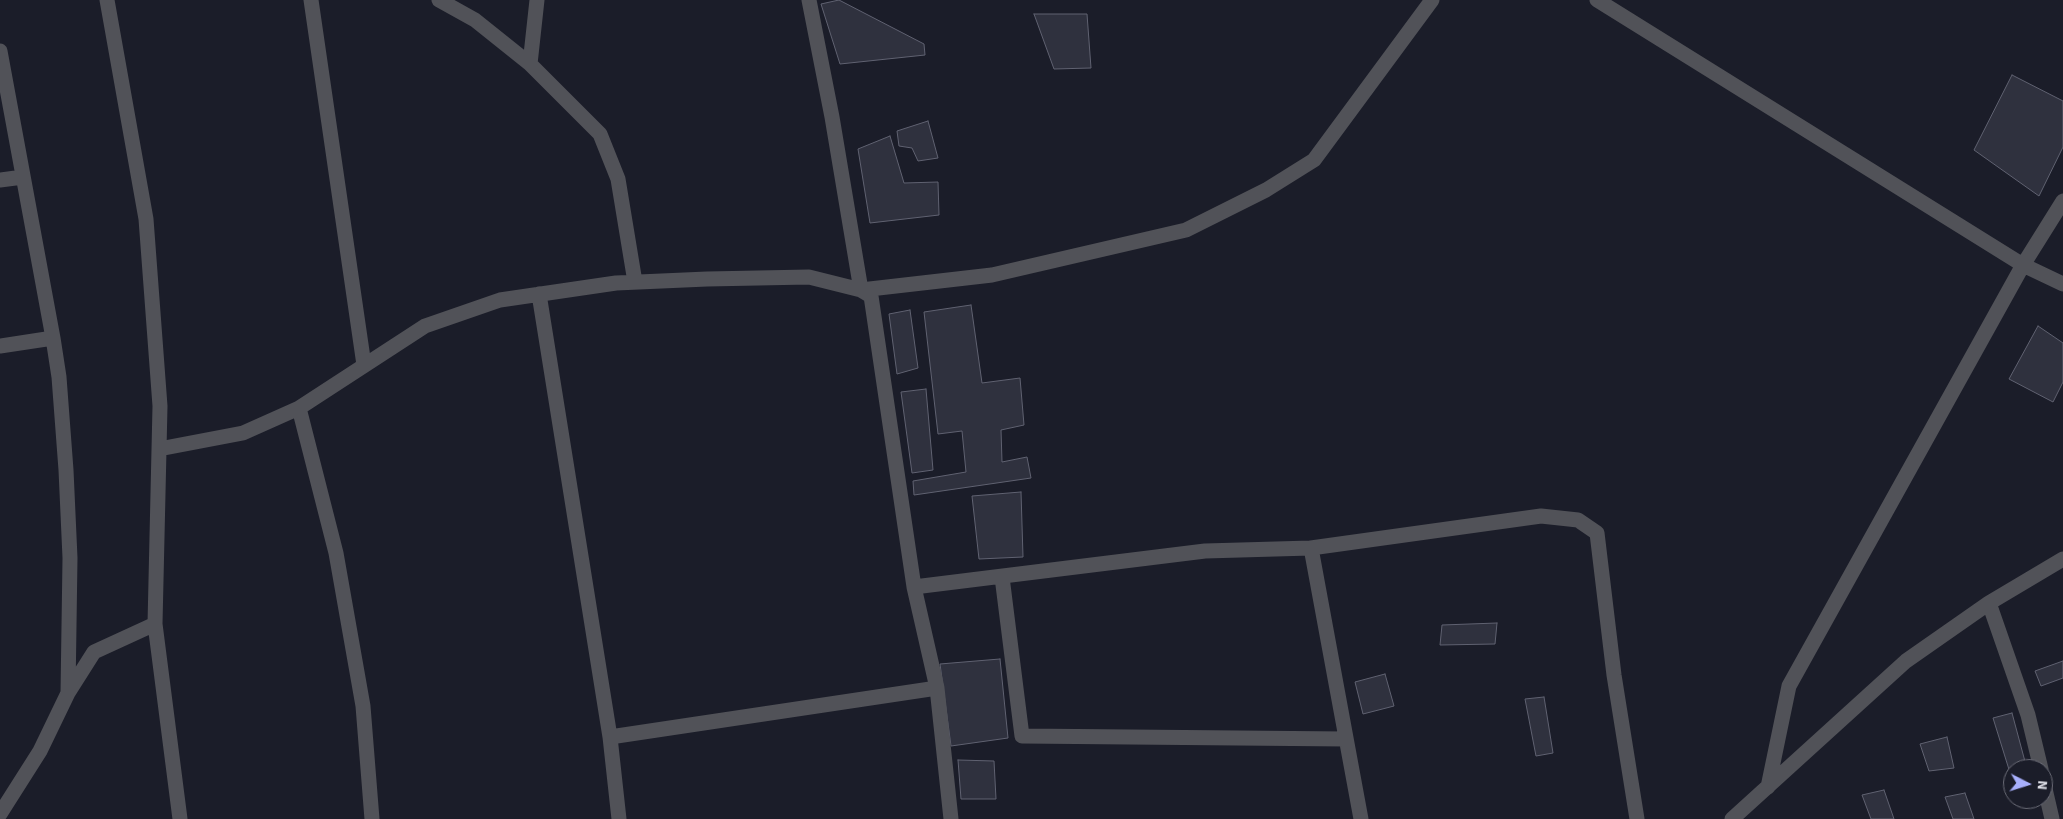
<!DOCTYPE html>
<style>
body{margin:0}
#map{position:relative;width:2063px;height:819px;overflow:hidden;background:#1b1d29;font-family:"Source Sans 3",sans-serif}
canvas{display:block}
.north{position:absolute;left:2003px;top:759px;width:50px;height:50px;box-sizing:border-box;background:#1b1d29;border:1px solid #6a6b76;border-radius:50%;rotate:95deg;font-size:14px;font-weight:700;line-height:20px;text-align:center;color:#e0e1e9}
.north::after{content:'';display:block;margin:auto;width:18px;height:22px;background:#a8b0fc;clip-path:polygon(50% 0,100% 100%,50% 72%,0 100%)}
</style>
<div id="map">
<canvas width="2063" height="819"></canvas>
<div class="north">N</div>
</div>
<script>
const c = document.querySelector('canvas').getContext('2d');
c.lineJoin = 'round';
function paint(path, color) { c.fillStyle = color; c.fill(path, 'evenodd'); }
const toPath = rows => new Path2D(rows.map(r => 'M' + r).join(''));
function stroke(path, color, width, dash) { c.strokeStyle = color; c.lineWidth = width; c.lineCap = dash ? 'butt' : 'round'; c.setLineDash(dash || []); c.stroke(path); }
const building = toPath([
 [839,0,924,44,925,55,840,64,821,4,839,0],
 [1034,14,1087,14,1091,68,1054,69,1034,14],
 [2012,75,2063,101,2063,147,2039,196,1974,150,2012,75],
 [928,121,938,158,918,161,912,148,899,146,897,131,928,121],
 [890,136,904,183,938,182,939,215,870,223,858,149,890,136],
 [971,305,982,383,1020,378,1024,425,1001,430,1002,462,1027,457,1031,478,914,495,913,481,966,472,962,431,938,434,924,312,971,305],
 [910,310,918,368,897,374,889,314,910,310],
 [2038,326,2063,343,2063,382,2053,402,2009,379,2038,326],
 [926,389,933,470,912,473,901,392,926,389],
 [1021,492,1023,557,979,559,972,496,1021,492],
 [1497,623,1495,644,1440,645,1442,625,1497,623],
 [1000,659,1008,738,951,746,940,664,1000,659],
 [2063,661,2063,678,2041,686,2035,671,2063,661],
 [1385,674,1394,706,1363,714,1355,682,1385,674],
 [1544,697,1553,753,1536,756,1525,699,1544,697],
 [2012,713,2027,769,2013,769,2013,775,2011,776,1993,718,2012,713],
 [1947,737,1954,768,1929,771,1920,744,1947,737],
 [958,760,994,761,996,799,961,799,958,760],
 [1884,790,1894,819,1871,819,1862,795,1884,790],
 [1965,793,1974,819,1953,819,1945,797,1965,793]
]);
const street = toPath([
 [107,0,146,219,160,406,155,624,180,819],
 [311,0,364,365],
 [439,0,475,20,530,64,600,134,618,179,635,282],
 [809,0,832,117,861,290,871,296,914,587,937,688,951,819],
 [1597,0,2023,265,2063,284],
 [0,51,53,338,59,377,66,470,70,558,68,693],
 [530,64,537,0],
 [0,180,23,177],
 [539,294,610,737,619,819],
 [0,346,53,338],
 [299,408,336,553,363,706,372,819],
 [159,449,243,433,299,408,425,326,500,300,616,283,707,279,809,277,861,290,992,275,1186,230,1266,190,1314,160,1432,0],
 [1311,548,1361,819],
 [1002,577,1022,736,1346,739],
 [914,587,1205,551,1311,548,1541,516,1578,520,1597,533,1614,675,1637,819],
 [1989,603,2028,715,2041,769],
 [610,737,937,688],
 [2043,780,2052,819],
 [1768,787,1789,686,2023,265,2063,201],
 [0,814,40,751,68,693,94,652,155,624],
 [1732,819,1906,661,1989,603,2063,559]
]);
paint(building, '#2f313e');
stroke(building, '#606271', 1);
stroke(street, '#515258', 15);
</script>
